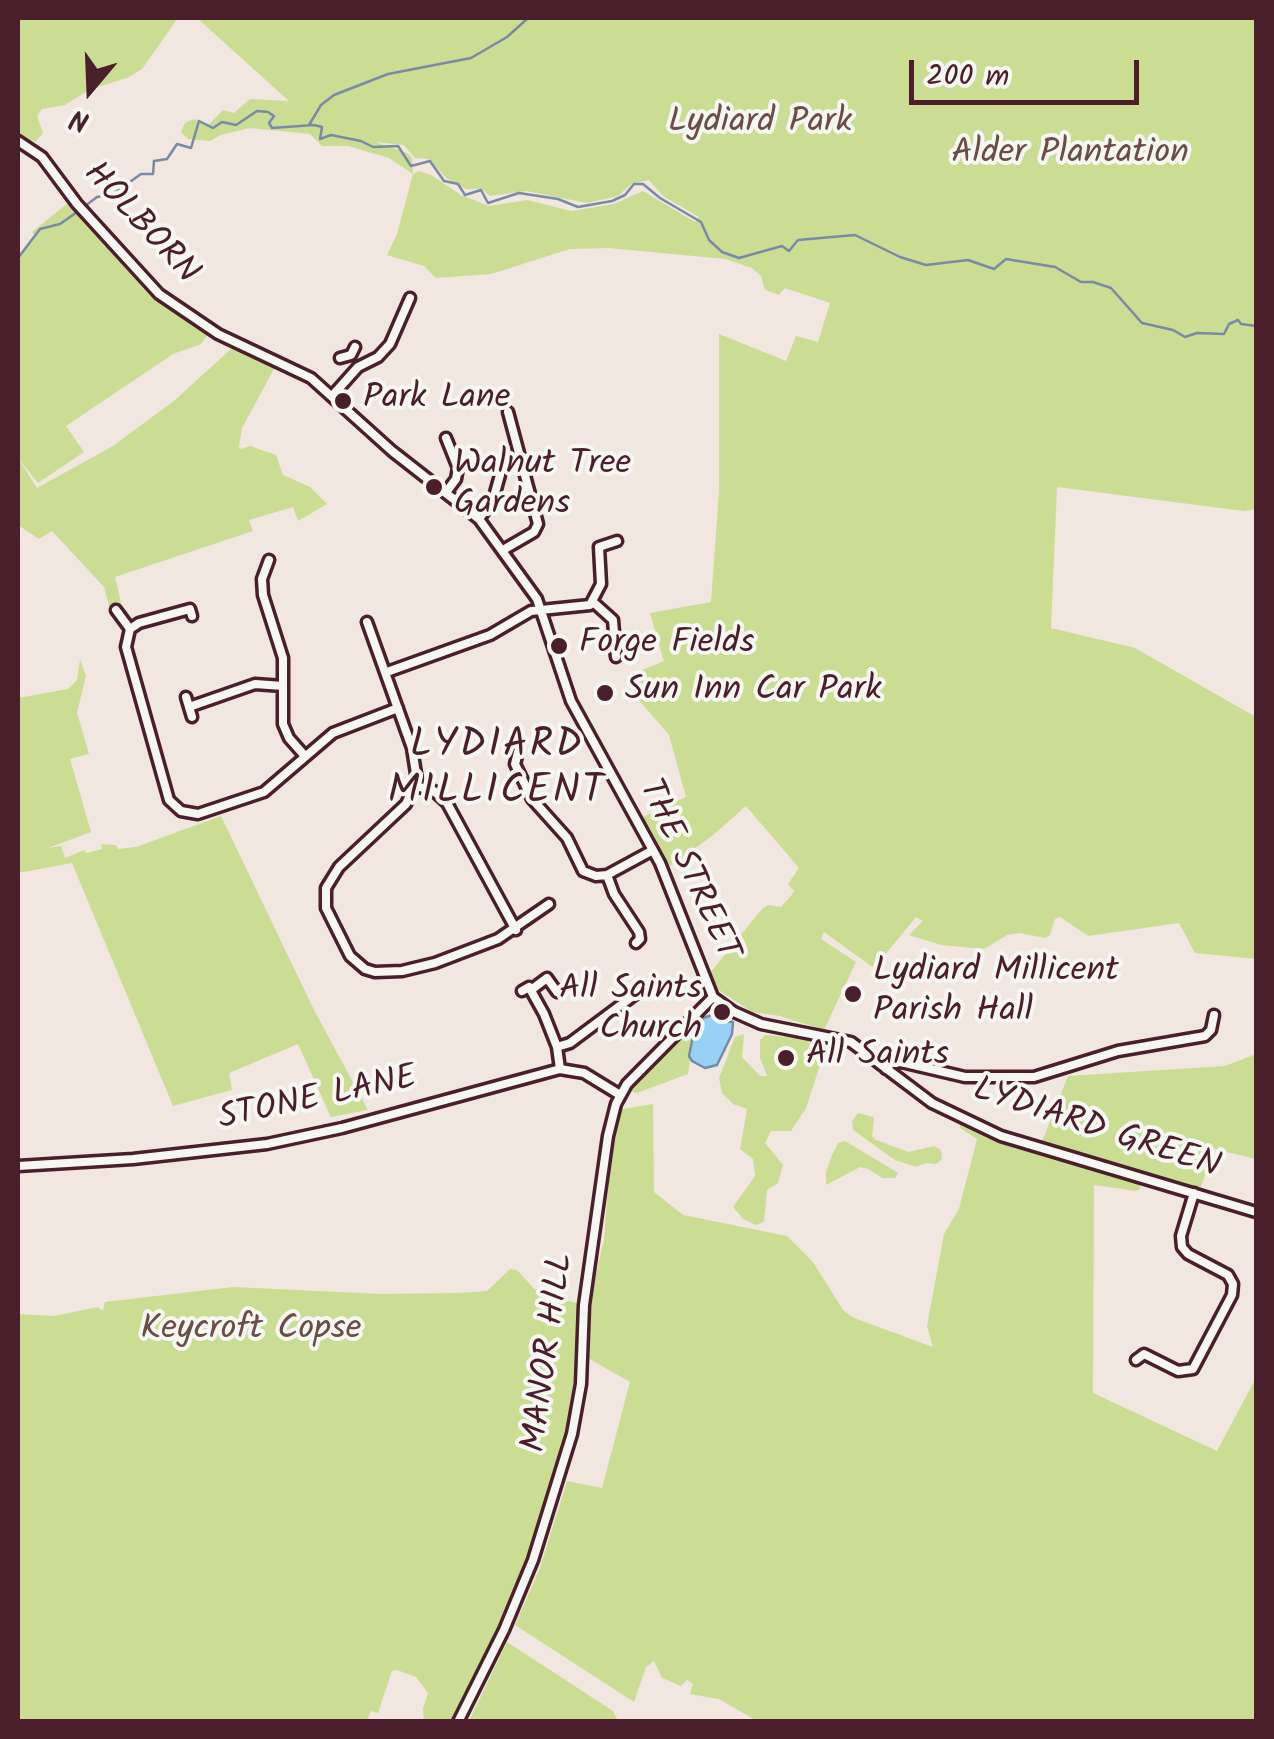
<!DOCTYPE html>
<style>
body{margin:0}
#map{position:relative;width:1274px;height:1739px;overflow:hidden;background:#f1e6e0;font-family:Kalam,sans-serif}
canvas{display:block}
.frame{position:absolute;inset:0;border:20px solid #4a1f2b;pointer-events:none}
.north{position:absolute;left:40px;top:40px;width:100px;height:100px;-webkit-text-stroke:8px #f6f6f2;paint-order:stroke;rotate:199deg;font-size:28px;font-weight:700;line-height:40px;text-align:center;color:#4a1f2b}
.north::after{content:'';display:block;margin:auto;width:35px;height:45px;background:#4a1f2b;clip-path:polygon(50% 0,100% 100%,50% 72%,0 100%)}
.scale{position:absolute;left:909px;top:60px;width:230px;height:45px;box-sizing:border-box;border:5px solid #4a1f2b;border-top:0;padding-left:12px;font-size:30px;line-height:35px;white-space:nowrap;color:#4a1f2b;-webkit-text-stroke:8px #f6f6f2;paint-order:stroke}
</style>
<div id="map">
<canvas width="1274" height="1739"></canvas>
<div class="frame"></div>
<div class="north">N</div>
<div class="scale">200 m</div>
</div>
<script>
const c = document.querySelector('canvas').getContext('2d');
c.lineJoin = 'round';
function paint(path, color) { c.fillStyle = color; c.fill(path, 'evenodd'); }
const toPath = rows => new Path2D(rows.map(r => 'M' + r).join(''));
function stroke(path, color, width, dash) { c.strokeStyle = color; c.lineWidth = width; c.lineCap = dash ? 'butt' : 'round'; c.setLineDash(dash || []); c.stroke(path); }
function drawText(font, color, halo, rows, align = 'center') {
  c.font = font + ' Kalam,sans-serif'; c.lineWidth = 8; c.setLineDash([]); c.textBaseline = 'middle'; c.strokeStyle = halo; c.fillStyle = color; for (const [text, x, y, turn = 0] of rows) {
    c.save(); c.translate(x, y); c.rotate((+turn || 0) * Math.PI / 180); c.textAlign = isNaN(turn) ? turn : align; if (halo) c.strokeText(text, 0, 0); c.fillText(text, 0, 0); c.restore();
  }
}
const green = toPath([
 [18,18,178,18,142,69,129,77,89,90,65,105,42,109,37,116,43,133,35,142,18,135],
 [197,18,1256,18,1256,509,1244,511,1057,487,1051,628,1135,648,1256,717,1256,959,1195,953,1179,923,1088,936,1060,917,1055,919,1050,935,1045,938,1020,933,1007,935,984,949,941,945,909,935,923,921,916,917,874,968,824,932,821,939,856,962,824,1030,780,1016,752,1012,714,987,710,973,762,909,768,905,781,907,791,896,794,891,788,884,799,868,746,806,712,836,670,866,643,817,686,797,669,735,638,699,628,676,664,661,650,613,711,602,719,491,719,334,786,361,796,336,818,342,830,303,785,288,779,295,765,290,761,276,752,268,725,259,609,248,570,249,491,274,436,278,424,266,387,255,397,234,413,174,389,158,348,146,322,146,310,134,250,128,221,135,210,141,188,139,181,132,185,123,194,119,209,124,223,110,234,113,250,99,289,101],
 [375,142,404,145,415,158,429,159,446,178,466,189,482,189,490,196,526,191,587,203,618,196,631,184,649,180,663,196,699,217,695,222,643,191,614,204,572,211,527,200,489,206,461,195,431,175,419,171,413,174,412,158,407,153],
 [68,203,149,295,208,334,201,344,173,354,66,426,84,452,38,483,18,458,37,488,113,446,175,400,232,348,255,355,275,367,242,428,239,447,241,449,250,446,276,455,283,475,310,487,327,504,298,521,293,507,249,520,253,531,115,577,122,607,110,609,104,587,52,531,39,539,18,525,18,258,35,236,32,232],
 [80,660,86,676,77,713,89,754,70,759,91,832,48,848,61,846,65,858,84,850,86,853,102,849,101,844,116,845,118,849,136,847,221,816,314,1010,368,1110,331,1117,298,1044,229,1073,232,1090,173,1106,72,863,18,873,18,698,68,689,77,680],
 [703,1013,693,1036,688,1074,637,1093,630,1091,682,1030],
 [744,1034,742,1057,760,1076,767,1076,760,1058,760,1040,765,1035,808,1039,815,1058,823,1056,806,1108,791,1131,771,1131,765,1143,783,1165,778,1183,767,1190,764,1222,756,1225,743,1219,733,1207,755,1176,753,1159,740,1149,747,1109,733,1104,722,1093,719,1078,735,1037],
 [1256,1054,1256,1159,1214,1149,1200,1190,1041,1144,1068,1076,1225,1066],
 [653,1104,654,1192,683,1215,787,1236,813,1262,843,1310,854,1318,933,1347,927,1326,944,1234,959,1209,977,1139,960,1128,961,1122,1055,1158,1139,1182,1140,1189,1136,1191,1094,1185,1093,1393,1217,1451,1256,1378,1256,1721,757,1721,719,1699,690,1694,693,1684,687,1680,681,1686,662,1678,654,1661,646,1667,634,1702,515,1625,540,1568,567,1481,602,1488,630,1382,588,1358,589,1304,604,1240,611,1147,618,1117,623,1109],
 [858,1113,874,1117,872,1136,876,1140,909,1152,934,1146,941,1150,942,1159,936,1164,926,1163,916,1167,895,1160,853,1130,852,1121],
 [845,1141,895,1171,898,1173,895,1178,882,1178,869,1169,860,1167,826,1185,826,1172,833,1153,838,1143],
 [510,1269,517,1270,538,1293,581,1304,575,1407,569,1441,527,1567,451,1721,424,1721,423,1708,428,1693,416,1677,397,1670,392,1671,378,1713,371,1711,367,1721,18,1721,18,1314,53,1316,98,1307,103,1311,105,1302,233,1287,381,1294,458,1293,487,1291],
 [507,1642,613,1711,618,1721,469,1721]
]);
const water = toPath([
 [721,1012,722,1021,733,1022,732,1034,717,1065,705,1068,692,1061,689,1056,693,1036,703,1018,721,1012]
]);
const stream = toPath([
 [309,125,321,105,334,95,388,74,471,58,507,37,528,18],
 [85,206,97,197,113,194,141,174,153,174,154,161,167,159,177,144,191,148,199,121,213,128,222,122,236,125,257,111,268,112,274,116,269,123,272,128,314,125,322,127,320,139,331,135,361,141,373,147,398,146,411,166,430,161,444,181,458,184,465,195,481,190,488,203,519,193,558,199,578,207,612,201,625,195,634,184,643,184,660,198,701,222,709,240,722,252,739,258,782,246,789,251,798,240,855,235,900,257,926,265,968,260,994,269,1006,259,1055,267,1081,282,1093,282,1111,288,1142,323,1173,330,1185,337,1197,333,1224,334,1229,324,1238,320,1241,324,1256,326],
 [18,258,40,229,60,224,77,212]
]);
const minor = toPath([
 [18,141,42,157,77,204,159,294,218,334,311,378,392,451,479,519,537,599,571,701,660,863,713,997,734,1012,761,1024,851,1042,932,1103,1001,1136,1256,1212],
 [340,358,351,355,355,347],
 [333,395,358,367,378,357,390,344,410,298],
 [446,438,458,468,456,479,447,491],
 [479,519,493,500,500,475],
 [503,550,534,532,538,524,508,412],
 [269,560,262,579,263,595,283,658,283,724,289,738,304,755],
 [593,602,613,620,616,657],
 [116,610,130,629],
 [192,616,190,609,139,623,130,629,126,647,169,800,181,811,198,814,264,792,333,733,398,708],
 [367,622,412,748,417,780,406,804,339,867,326,888,326,908,350,956,365,969,375,972,402,971,435,963,498,939,549,904],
 [387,672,490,635,531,611,590,605,601,584,599,547,617,541],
 [186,697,192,717],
 [189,707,255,684,283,686],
 [518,752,515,764,532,799,567,838,583,871,596,876,607,875,653,850],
 [416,786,434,791,447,803,516,930],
 [607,875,614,894,639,932,640,939,636,943],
 [531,990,547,978,557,992],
 [522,991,529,987,544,1014,557,1047,560,1069],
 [557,1047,570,1043,637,993],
 [886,1069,891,1063,901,1062,965,1077,1034,1077,1118,1051,1205,1036,1211,1030,1214,1015],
 [18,1166,133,1159,267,1144,342,1128,560,1069,584,1073,620,1095],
 [1136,1360,1144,1354,1178,1371,1193,1369,1232,1295,1233,1284,1228,1275,1188,1254,1182,1247,1181,1236,1194,1193],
 [458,1722,504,1630,533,1560,572,1434,581,1384,584,1305,608,1136,616,1104,627,1084,713,997]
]);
const markers = [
 [343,401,10,"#4a1f2b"],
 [434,487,10,"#4a1f2b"],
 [559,646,10,"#4a1f2b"],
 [605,693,10,"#4a1f2b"],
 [853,994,10,"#4a1f2b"],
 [722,1012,10,"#4a1f2b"],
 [786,1058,10,"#4a1f2b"]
];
const parkNames = [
 ["Lydiard Park",760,125],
 ["Alder Plantation",1070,156],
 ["Keycroft Copse",251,1332]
];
const streetNames = [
 ["HOLBORN",139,225,47],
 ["THE STREET",686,871,65],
 ["STONE LANE",318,1101,-12],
 ["LYDIARD GREEN",1096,1131,18],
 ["MANOR HILL",551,1353,-82]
];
const poiNames = [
 ["Park Lane",363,401],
 ["Walnut Tree",454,467],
 ["Gardens",454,507],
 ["Forge Fields",579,646],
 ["Sun Inn Car Park",625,693],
 ["Lydiard Millicent",873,974],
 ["Parish Hall",873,1014],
 ["All Saints",702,992,"right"],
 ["Church",702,1032,"right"],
 ["All Saints",806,1058]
];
const quarterNames = [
 ["LYDIARD",497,749],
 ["MILLICENT",497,795]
];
paint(green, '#cbdd92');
paint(water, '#98d1f8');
stroke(water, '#798aa6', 2.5);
stroke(stream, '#798aa6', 2.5);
stroke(minor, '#4a1f2b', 15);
stroke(minor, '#f6f6f2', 8);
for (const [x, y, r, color] of markers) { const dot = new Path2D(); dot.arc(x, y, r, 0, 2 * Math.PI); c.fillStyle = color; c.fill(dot); stroke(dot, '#f6f6f2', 4); }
drawText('35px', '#6a4e45', '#f6f6f2', parkNames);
drawText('35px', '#4a1f2b', '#f6f6f2', streetNames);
drawText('35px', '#4a1f2b', '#f6f6f2', poiNames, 'left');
c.letterSpacing = '2.5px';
drawText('40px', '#4a1f2b', '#f6f6f2', quarterNames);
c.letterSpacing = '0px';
</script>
